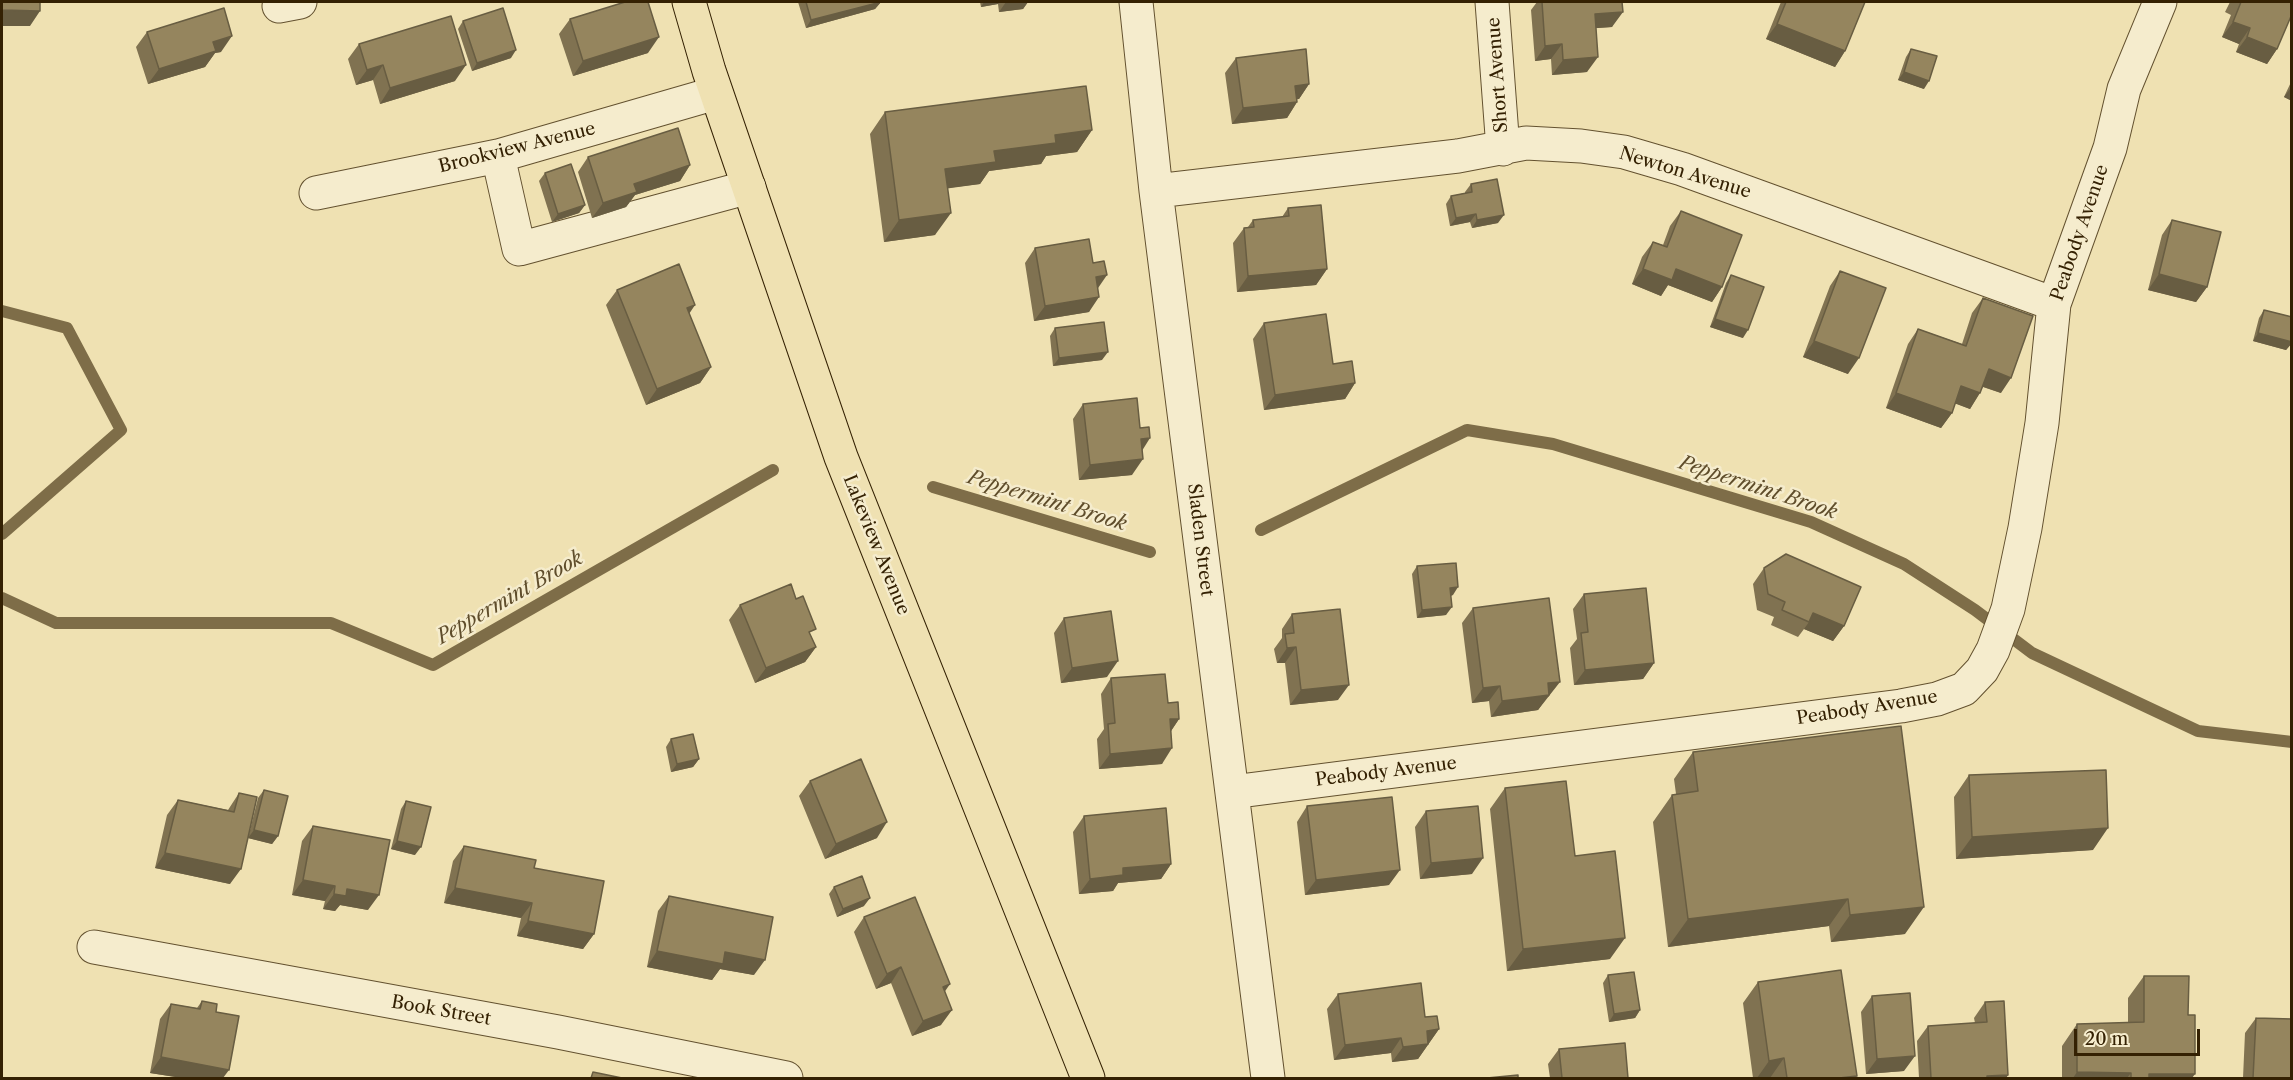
<!DOCTYPE html>
<style>
body{margin:0}
#map{position:relative;width:2293px;height:1080px;overflow:hidden;background:#efe1b2;font-family:"Libre Caslon Text",serif}
canvas{display:block}
.frame{position:absolute;inset:0;border:3px solid #342103;pointer-events:none}
.scale{position:absolute;left:2074px;top:1029px;width:126px;height:27px;box-sizing:border-box;border:3px solid #342103;border-top:0;padding-left:8px;font-size:18px;line-height:21px;white-space:nowrap;color:#342103;-webkit-text-stroke:4px #f5eccd;paint-order:stroke}
</style>
<div id="map">
<canvas width="2293" height="1080"></canvas>
<div class="frame"></div>
<div class="scale">20 m</div>
</div>
<script>
const c = document.querySelector('canvas').getContext('2d');
c.lineJoin = 'round';
const toPath = rows => new Path2D(rows.map(r => 'M' + r).join(''));
function stroke(path, color, width, dash) { c.strokeStyle = color; c.lineWidth = width; c.lineCap = dash ? 'butt' : 'round'; c.setLineDash(dash || []); c.stroke(path); }
function paint(path, color) { c.fillStyle = color; c.fill(path, 'evenodd'); }
function drawText(font, color, halo, rows, align = 'center') {
  c.font = font + ' "Libre Caslon Text",serif'; c.lineWidth = 5; c.setLineDash([]); c.textBaseline = 'middle'; c.strokeStyle = halo; c.fillStyle = color; for (const [text, x, y, turn = 0] of rows) {
    c.save(); c.translate(x, y); c.rotate((+turn || 0) * Math.PI / 180); c.textAlign = isNaN(turn) ? turn : align; if (halo) c.strokeText(text, 0, 0); c.fillText(text, 0, 0); c.restore();
  }
}
const stream = toPath([
 [2,311,67,328,121,430,2,534],
 [933,487,1150,552],
 [1261,530,1467,430,1553,444,1811,522,1904,564,1975,610,2032,653,2198,731,2292,742],
 [2,598,56,623,331,623,433,665,773,470]
]);
const minor = toPath([
 [1136,2,1156,191,1268,1078],
 [1492,2,1503,149],
 [279,6,300,2],
 [498,156,519,249,749,187],
 [1156,191,1458,156,1526,143,1581,146,1624,152,1682,169,2054,304],
 [316,193,498,156,716,93],
 [1232,792,1901,706,1937,699,1964,689,1982,670,1993,650,2008,609,2025,528,2042,423,2054,304,2110,148,2124,89,2160,2],
 [94,947,558,1032,786,1078]
]);
const major = toPath([
 [689,2,709,71,841,457,1088,1078]
]);
const wall = toPath([
 [798,2,881,2,875,9,806,28],
 [980,2,1028,2,1023,9,999,12,998,4,981,7],
 [1537,2,1622,2,1612,27,1596,28,1587,72,1552,75,1551,59,1535,61,1531,10],
 [1781,2,1865,2,1845,51,1835,67,1766,39],
 [2230,2,2292,2,2277,49,2267,64,2236,52,2239,44,2222,37,2231,15,2225,12],
 [570,19,648,53,573,76,559,34],
 [463,21,511,58,472,71,458,29],
 [147,32,221,52,215,53,205,67,148,84,136,47],
 [359,44,455,81,380,104,373,80,356,85,348,59],
 [1911,49,1924,89,1898,80,1906,57],
 [1236,58,1309,84,1299,99,1297,99,1297,102,1287,118,1232,124,1225,73],
 [2292,80,2292,101,2284,97],
 [885,112,1092,130,1077,152,1046,156,1041,164,989,171,980,184,947,188,935,235,884,242,870,134],
 [588,157,690,165,680,181,635,195,626,207,592,218,578,172],
 [545,173,585,205,579,213,552,222,539,181],
 [1471,184,1498,223,1472,228,1470,222,1450,226,1446,204,1451,196,1465,193,1465,192],
 [1288,208,1327,269,1316,285,1237,292,1233,243,1244,228,1248,227,1253,220,1282,217],
 [1681,211,1722,287,1712,302,1668,285,1661,296,1632,284,1642,257,1653,242,1663,245,1670,226],
 [2172,220,2207,287,2196,302,2148,290,2162,235],
 [1035,248,1093,263,1098,288,1089,312,1034,321,1025,263],
 [1840,271,1848,374,1803,357,1830,286],
 [1731,275,1743,338,1710,327,1726,283],
 [617,290,689,314,711,367,700,383,646,405,606,305],
 [1983,298,2001,393,1983,387,1970,409,1955,403,1952,413,1941,428,1886,408,1908,344,1918,329,1962,344,1972,313],
 [2264,310,2292,317,2292,343,2286,350,2253,341,2259,318],
 [1264,323,1333,364,1355,383,1345,399,1264,410,1253,339],
 [1055,328,1102,360,1053,366,1050,336],
 [1083,404,1132,475,1079,480,1073,419],
 [1417,566,1453,595,1451,596,1446,615,1417,618,1412,574],
 [1764,568,1844,626,1833,641,1804,629,1798,637,1771,625,1774,617,1757,610,1753,584],
 [1584,594,1654,663,1643,679,1574,685,1570,648,1577,639,1573,609],
 [740,605,811,636,816,647,805,662,755,683,729,620],
 [1473,608,1549,697,1547,697,1538,710,1491,717,1489,701,1472,703,1462,623],
 [1292,614,1338,700,1290,705,1285,663,1277,663,1274,649,1282,638,1282,629],
 [1064,618,1107,677,1061,683,1054,633],
 [1111,678,1168,703,1179,719,1171,731,1162,764,1099,769,1097,739,1104,729,1101,694],
 [671,739,699,759,693,767,671,772,666,747],
 [1693,752,1905,934,1831,942,1829,926,1668,947,1653,822,1672,795,1676,794,1674,779],
 [1969,775,2093,850,1956,859,1954,797],
 [810,781,877,838,825,859,799,796],
 [1505,788,1575,856,1610,959,1507,971,1490,809],
 [264,790,278,836,272,844,248,838,258,798],
 [239,793,230,884,155,868,167,815,178,800,228,810],
 [406,801,415,855,391,849,401,809],
 [1307,806,1389,885,1305,895,1297,822],
 [1426,811,1472,874,1420,879,1415,827],
 [1084,816,1171,864,1161,879,1118,883,1113,891,1079,894,1073,832],
 [313,826,368,910,340,905,335,911,323,909,325,901,292,895,302,841],
 [464,846,594,934,583,949,517,936,521,918,444,903,453,861],
 [834,887,864,906,837,917,829,894],
 [669,896,754,975,720,969,712,980,647,967,658,911],
 [864,917,945,992,941,1025,912,1036,891,983,876,989,854,932],
 [1608,975,1640,1010,1635,1018,1609,1022,1603,983],
 [2144,976,2188,1015,2192,1078,2062,1078,2062,1046,2077,1024,2128,1023,2128,998],
 [1758,982,1855,1078,1753,1078,1743,1003],
 [1338,994,1425,1017,1439,1029,1418,1059,1392,1062,1391,1053,1334,1060,1327,1009],
 [1872,996,1904,1071,1866,1074,1861,1012],
 [202,1001,216,1012,223,1078,182,1078,150,1073,160,1019,171,1004,197,1008],
 [1985,1002,2008,1075,2006,1078,1919,1078,1917,1041,1928,1026,1975,1023,1974,1018],
 [2256,1018,2292,1078,2243,1078,2245,1033],
 [1559,1049,1628,1078,1550,1078,1548,1064]
]);
const shadedWall = toPath([
 [881,2,875,9,806,28,811,20],
 [984,2,1000,2,998,4,981,7],
 [1006,2,1028,2,1023,9,999,12],
 [2,10,40,11,30,26,2,26],
 [1623,12,1612,27,1584,29,1595,14],
 [2233,22,2250,28,2239,44,2222,37],
 [1777,24,1845,51,1835,67,1766,39],
 [232,36,221,52,215,53,205,67,148,84,159,69,213,42],
 [659,37,648,53,573,76,583,61],
 [2247,37,2277,49,2267,64,2236,52],
 [1562,44,1551,59,1535,61,1545,46],
 [516,50,511,58,472,71,477,63],
 [1598,57,1587,72,1552,75,1563,60],
 [383,65,373,80,356,85,367,70],
 [466,65,455,81,380,104,390,88],
 [1904,72,1929,81,1924,89,1898,80],
 [1309,84,1299,99,1285,101,1295,86],
 [2290,89,2292,90,2292,101,2284,97],
 [1297,102,1287,118,1232,124,1243,108],
 [1092,130,1077,152,1046,156,1041,164,989,171,980,184,929,191,945,169,994,151,1055,135],
 [690,165,680,181,635,195,626,207,592,218,603,203,634,184],
 [585,205,579,213,552,222,558,214],
 [951,213,935,235,884,242,899,220],
 [1476,214,1470,222,1450,226,1456,218],
 [1504,215,1498,223,1472,228,1477,220],
 [1327,269,1316,285,1237,292,1248,276],
 [1643,269,1676,269,1722,287,1712,302,1668,285,1661,296,1632,284],
 [2159,274,2207,287,2196,302,2148,290],
 [1107,275,1096,291,1096,277],
 [1099,297,1089,312,1034,321,1045,306],
 [695,305,685,320,687,308],
 [1715,319,1748,330,1743,338,1710,327],
 [2258,333,2292,342,2292,343,2286,350,2253,341],
 [1814,341,1859,358,1848,374,1803,357],
 [1108,352,1102,360,1053,366,1059,358],
 [711,367,700,383,646,405,657,389],
 [1989,369,2011,378,2001,393,1978,385],
 [1355,383,1345,399,1264,410,1275,395],
 [1961,386,1980,393,1970,409,1951,402],
 [1896,393,1952,413,1941,428,1886,408],
 [1150,438,1140,454,1141,439],
 [1143,459,1132,475,1079,480,1090,465],
 [1458,587,1453,595,1444,596,1450,588],
 [1452,607,1446,615,1417,618,1422,610],
 [1813,613,1844,626,1833,641,1804,629,1809,622],
 [816,647,805,662,755,683,766,668],
 [1296,647,1285,663,1277,663,1287,648],
 [1118,661,1107,677,1061,683,1072,668],
 [1654,663,1643,679,1574,685,1585,670],
 [1560,682,1538,710,1491,717,1502,701,1548,683],
 [1349,685,1338,700,1290,705,1301,690],
 [1500,686,1489,701,1472,703,1483,688],
 [1170,719,1179,719,1169,734],
 [1172,748,1162,764,1099,769,1110,754],
 [699,759,693,767,671,772,677,764],
 [887,822,877,838,825,859,836,844],
 [2108,828,2093,850,1956,859,1972,837],
 [254,830,278,836,272,844,248,838],
 [397,841,421,847,415,855,391,849],
 [165,853,241,869,230,884,155,868],
 [1483,858,1472,874,1420,879,1431,863],
 [1171,864,1161,879,1118,883,1113,891,1079,894,1090,879,1123,868],
 [1400,870,1389,885,1305,895,1316,880],
 [303,880,335,886,325,901,292,895],
 [455,888,532,903,521,918,444,903],
 [347,889,379,895,368,910,340,905,335,911,323,909,334,894],
 [870,898,864,906,837,917,843,909],
 [1848,899,1829,926,1668,947,1688,919],
 [1924,907,1905,934,1831,942,1850,915],
 [528,921,594,934,583,949,517,936],
 [1625,938,1610,959,1507,971,1523,949],
 [657,951,725,952,765,960,754,975,720,969,712,980,647,967],
 [901,967,891,983,876,989,887,974],
 [950,984,939,1000,943,987],
 [952,1010,941,1025,912,1036,923,1021],
 [1640,1010,1635,1018,1609,1022,1614,1014],
 [1439,1029,1418,1059,1392,1062,1403,1047,1427,1031],
 [1401,1038,1391,1053,1334,1060,1345,1045],
 [1915,1056,1904,1071,1866,1074,1877,1059],
 [161,1057,229,1070,223,1078,182,1078,150,1073],
 [1784,1058,1770,1078,1757,1078,1769,1061],
 [2077,1072,2131,1073,2127,1078,2073,1078],
 [2149,1074,2195,1074,2192,1078,2146,1078],
 [2008,1075,2006,1078,1985,1078,1987,1076],
 [1857,1076,1855,1078,1839,1078]
]);
const building = toPath([
 [2,2,40,2,40,11,2,10,2,2],
 [625,2,648,2,659,37,583,61,570,19,625,2],
 [806,2,881,2,811,20,806,2],
 [1542,2,1622,2,1623,12,1595,14,1598,57,1563,60,1562,44,1545,46,1542,2],
 [1786,2,1865,2,1845,51,1777,24,1786,2],
 [2241,2,2292,2,2292,14,2277,49,2247,37,2250,28,2233,22,2241,2],
 [224,8,232,36,213,42,216,51,159,69,147,32,224,8],
 [503,8,516,50,477,63,463,21,503,8],
 [451,16,466,65,390,88,383,65,367,70,359,44,451,16],
 [1306,49,1309,84,1295,86,1297,102,1243,108,1236,58,1306,49],
 [1911,49,1937,56,1929,81,1904,72,1911,49],
 [1086,86,1092,130,1055,135,1056,143,994,151,996,162,945,169,951,213,899,220,885,112,1086,86],
 [678,128,690,165,634,184,637,192,603,203,588,157,678,128],
 [571,164,585,205,558,214,545,173,571,164],
 [1497,179,1504,215,1477,220,1476,214,1456,218,1451,196,1472,192,1471,184,1497,179],
 [1321,205,1327,269,1248,276,1244,228,1254,227,1253,220,1289,216,1288,208,1321,205],
 [1681,211,1742,235,1722,287,1676,269,1672,280,1643,269,1653,242,1667,247,1681,211],
 [2172,220,2221,232,2207,287,2159,274,2172,220],
 [1089,239,1093,263,1104,261,1107,275,1096,277,1099,297,1045,306,1035,248,1089,239],
 [679,264,695,305,687,308,711,367,657,389,617,290,679,264],
 [1840,271,1886,288,1859,358,1814,341,1840,271],
 [1731,275,1764,287,1748,330,1715,319,1731,275],
 [1983,298,2033,316,2011,378,1989,369,1980,393,1961,386,1952,413,1896,393,1918,329,1966,346,1983,298],
 [2264,310,2292,317,2292,342,2258,333,2264,310],
 [1326,314,1333,364,1352,361,1355,383,1275,395,1264,323,1326,314],
 [1104,322,1108,352,1059,358,1055,328,1104,322],
 [1137,398,1140,428,1149,427,1150,438,1141,439,1143,459,1090,465,1083,404,1137,398],
 [1786,554,1861,587,1844,626,1813,613,1809,622,1782,610,1785,602,1768,594,1764,568,1786,554],
 [1456,563,1458,587,1450,588,1452,607,1422,610,1417,566,1456,563],
 [791,584,796,599,803,596,816,629,809,632,816,647,766,668,740,605,791,584],
 [1646,588,1654,663,1585,670,1581,633,1588,632,1584,594,1646,588],
 [1549,598,1560,682,1548,683,1549,695,1502,701,1500,686,1483,688,1473,608,1549,598],
 [1340,609,1349,685,1301,690,1296,647,1287,648,1285,634,1294,633,1292,614,1340,609],
 [1111,611,1118,661,1072,668,1064,618,1111,611],
 [1165,674,1168,703,1178,702,1179,719,1170,719,1172,748,1110,754,1108,724,1115,723,1111,678,1165,674],
 [1901,726,1924,907,1850,915,1848,899,1688,919,1672,795,1698,791,1693,752,1901,726],
 [693,734,699,759,677,764,671,739,693,734],
 [861,759,887,822,836,844,810,781,861,759],
 [2106,770,2108,828,1972,837,1969,775,2106,770],
 [1566,781,1575,856,1615,851,1625,938,1523,949,1505,788,1566,781],
 [264,790,288,796,278,836,254,830,264,790],
 [239,793,257,797,241,869,165,853,178,800,234,812,239,793],
 [1392,797,1400,870,1316,880,1307,806,1392,797],
 [406,801,431,807,421,847,397,841,406,801],
 [1478,806,1483,858,1431,863,1426,811,1478,806],
 [1166,808,1171,864,1123,868,1123,875,1090,879,1084,816,1166,808],
 [313,826,390,840,379,895,347,889,346,896,334,894,335,886,303,880,313,826],
 [464,846,536,860,534,868,604,881,594,934,528,921,532,903,455,888,464,846],
 [862,876,870,898,843,909,834,887,862,876],
 [669,896,773,917,765,960,725,952,723,964,657,951,669,896],
 [915,897,950,984,943,987,952,1010,923,1021,901,967,887,974,864,917,915,897],
 [1841,970,1857,1076,1839,1078,1787,1078,1784,1058,1769,1061,1758,982,1841,970],
 [1634,972,1640,1010,1614,1014,1608,975,1634,972],
 [2144,976,2189,976,2188,1015,2195,1015,2195,1074,2149,1074,2149,1078,2131,1078,2131,1073,2077,1072,2077,1024,2144,1022,2144,976],
 [1421,983,1425,1017,1437,1016,1439,1029,1427,1031,1428,1044,1403,1047,1401,1038,1345,1045,1338,994,1421,983],
 [1910,993,1915,1056,1877,1059,1872,996,1910,993],
 [202,1001,217,1004,216,1012,239,1016,229,1070,161,1057,171,1004,200,1009,202,1001],
 [2004,1001,2008,1075,1987,1076,1987,1078,1931,1078,1928,1026,1987,1022,1985,1002,2004,1001],
 [2256,1018,2292,1019,2292,1078,2253,1078,2256,1018],
 [1625,1043,1628,1078,1562,1078,1559,1049,1625,1043],
 [593,1072,622,1078,591,1078,593,1072],
 [1518,1075,1518,1078,1487,1078,1518,1075]
]);
const streetNames = [
 ["Short Avenue",1498,75,-94],
 ["Brookview Avenue",517,148,-14],
 ["Newton Avenue",1685,173,17],
 ["Peabody Avenue",2080,233,-71],
 ["Sladen Street",1200,540,83],
 ["Lakeview Avenue",876,545,68],
 ["Peabody Avenue",1867,708,-9],
 ["Peabody Avenue",1386,772,-7],
 ["Book Street",441,1011,10]
];
const waterNames = [
 ["Peppermint Brook",1758,488,18],
 ["Peppermint Brook",1047,501,17],
 ["Peppermint Brook",510,598,-30]
];
stroke(stream, '#7e6d48', 12);
stroke(minor, '#63512f', 35);
stroke(major, '#342103', 35);
stroke(minor, '#f5eccd', 33);
stroke(major, '#efe1b2', 33);
paint(wall, '#807251');
paint(shadedWall, '#685d42');
paint(building, '#95855e');
stroke(building, '#685d42', 1.5);
drawText('18px', '#342103', '#f5eccd', streetNames);
drawText('italic 20px', '#5f4d2b', '#f5eccd', waterNames);
</script>
